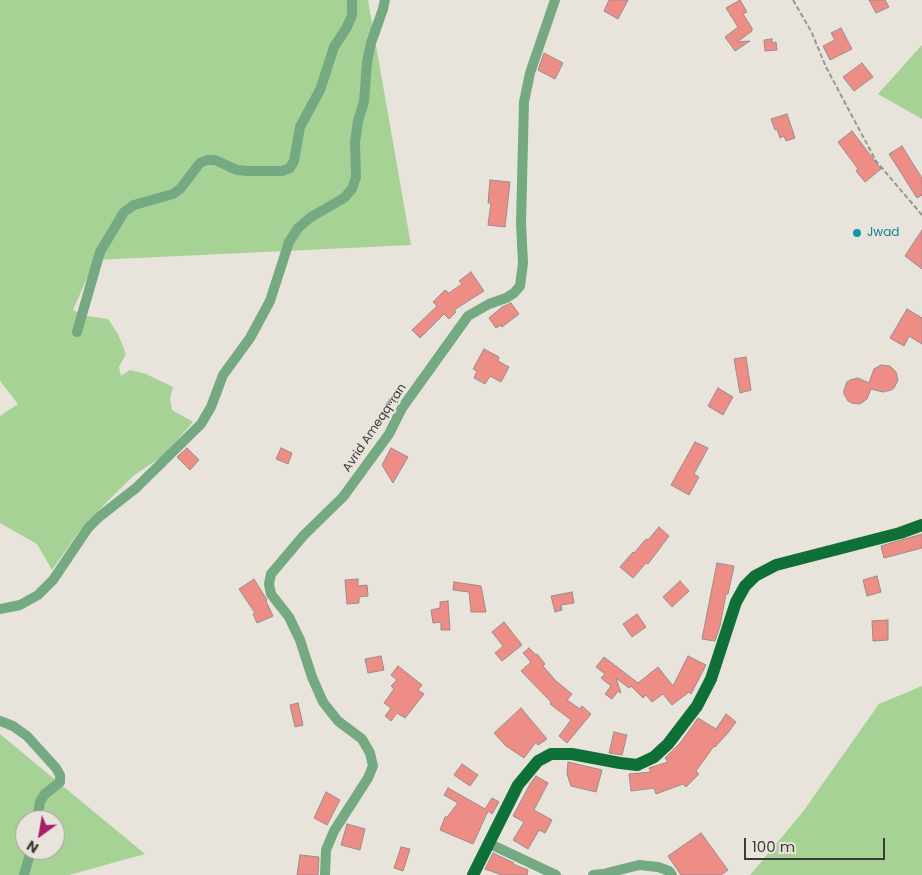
<!DOCTYPE html>
<meta charset="utf-8">
<style>
body{margin:0}
#map{position:relative;width:922px;height:875px;overflow:hidden;background:#e8e4db;font-family:Poppins,sans-serif}
canvas{display:block}
.north{position:absolute;left:15px;top:810px;width:50px;height:50px;box-sizing:border-box;background:#e8e4db;border:1px solid #a3a099;border-radius:50%;rotate:212deg;font-size:14px;font-weight:700;line-height:20px;text-align:center;color:#3c3a37}
.north::after{content:'';display:block;margin:auto;width:18px;height:22px;background:#a51f69;clip-path:polygon(50% 0,100% 100%,50% 72%,0 100%)}
.scale{position:absolute;left:744px;top:838px;width:141px;height:22px;box-sizing:border-box;border:2px solid #3c3a37;border-top:0;padding-left:6px;font-size:15px;line-height:18px;white-space:nowrap;color:#3c3a37;-webkit-text-stroke:4px #e8e4db;paint-order:stroke}
</style>
<div id="map">
<canvas width="922" height="875"></canvas>
<div class="north">N</div>
<div class="scale">100 m</div>
</div>
<script>
const c = document.querySelector('canvas').getContext('2d');
c.lineJoin = 'round';
function paint(path, color) { c.fillStyle = color; c.fill(path, 'evenodd'); }
const toPath = rows => new Path2D(rows.map(r => 'M' + r).join(''));
function stroke(path, color, width, dash) { c.strokeStyle = color; c.lineWidth = width; c.lineCap = dash ? 'butt' : 'round'; c.setLineDash(dash || []); c.stroke(path); }
function drawText(font, color, halo, rows, align = 'center') {
  c.font = font + ' Poppins,sans-serif'; c.lineWidth = 4.5; c.setLineDash([]); c.textBaseline = 'middle'; c.strokeStyle = halo; c.fillStyle = color; for (const [text, x, y, turn = 0] of rows) {
    c.save(); c.translate(x, y); c.rotate((+turn || 0) * Math.PI / 180); c.textAlign = isNaN(turn) ? turn : align; if (halo) c.strokeText(text, 0, 0); c.fillText(text, 0, 0); c.restore();
  }
}
const green = toPath([
 [0,0,368,0,411,245,95,260,73,310,87,316,108,319,118,334,126,354,119,367,121,376,130,370,146,374,173,387,170,398,172,410,193,422,164,455,133,476,83,526,52,570,37,544,0,523,0,416,18,404,0,381],
 [922,45,922,119,878,94],
 [922,686,922,875,750,875,802,813,879,704],
 [0,734,145,854,69,875,0,875],
 [25,820,55,820,55,850,25,850]
]);
const building = toPath([
 [609,0,628,0,618,19,604,11,609,0],
 [740,0,747,12,743,14,752,28,752,31,737,42,750,41,735,51,725,37,738,27,726,8,740,0],
 [869,0,885,0,889,7,876,13,869,0],
 [841,28,852,49,830,60,823,46,835,40,831,33,841,28],
 [772,39,772,43,776,42,777,50,765,51,764,40,772,39],
 [544,53,563,63,555,79,538,70,544,53],
 [862,63,873,77,854,91,843,77,862,63],
 [787,114,795,138,786,141,784,136,780,138,777,129,775,130,771,119,787,114],
 [852,131,881,169,865,182,856,171,858,169,838,142,852,131],
 [902,146,922,178,922,195,917,198,889,154,902,146],
 [490,180,510,182,505,227,488,225,491,203,488,203,490,180],
 [922,230,922,269,905,256,922,230],
 [471,272,484,291,454,310,456,312,449,319,444,314,420,338,412,330,437,306,433,302,445,290,449,293,462,284,459,281,471,272],
 [511,303,519,314,502,327,501,325,496,328,489,318,502,307,511,303],
 [907,309,922,318,922,344,909,336,904,346,890,338,907,309],
 [484,349,499,357,498,361,509,367,501,382,490,376,485,384,474,378,477,371,473,369,484,349],
 [746,357,751,390,740,393,734,359,746,357],
 [881,365,890,366,896,372,898,380,894,388,891,390,883,392,871,389,867,399,860,404,852,403,848,401,844,394,844,390,847,382,850,380,858,378,869,383,874,369,881,365],
 [718,388,733,397,723,415,708,406,718,388],
 [695,442,708,448,694,474,699,477,689,495,671,485,695,442],
 [187,448,199,460,190,470,177,457,187,448],
 [281,448,292,453,288,464,276,459,281,448],
 [391,448,408,457,393,483,382,465,391,448],
 [659,527,669,536,648,564,646,563,633,578,620,567,633,552,634,553,646,539,648,540,659,527],
 [922,534,922,548,884,558,881,546,922,534],
 [717,563,734,566,728,594,726,594,720,626,715,641,702,639,717,563],
 [877,576,881,592,867,596,863,580,877,576],
 [254,579,267,600,266,601,273,616,257,623,253,614,255,613,239,589,254,579],
 [358,579,358,586,367,585,368,596,359,597,359,603,347,604,345,580,358,579],
 [680,581,689,591,672,607,663,597,680,581],
 [454,582,481,586,486,612,471,612,469,592,453,590,454,582],
 [572,592,574,603,561,605,562,610,555,612,551,596,572,592],
 [448,601,450,630,441,630,441,622,433,623,431,610,440,608,440,602,448,601],
 [637,614,646,627,632,637,623,624,637,614],
 [888,620,888,640,873,641,872,621,888,620],
 [504,622,522,645,502,661,495,653,503,646,492,632,504,622],
 [529,648,536,655,537,654,545,664,543,666,556,681,572,694,567,700,580,709,582,706,591,714,567,743,559,736,571,720,550,704,551,702,521,671,531,662,523,653,529,648],
 [381,656,384,670,368,673,365,659,381,656],
 [688,656,706,665,691,694,689,692,672,705,663,694,652,702,646,695,643,698,631,686,629,688,616,678,621,693,618,691,612,699,605,694,611,686,601,678,605,674,596,667,604,657,638,683,658,667,673,686,688,656],
 [398,666,422,685,418,690,424,694,405,718,397,713,391,721,385,716,391,708,384,703,394,689,391,686,397,680,391,675,398,666],
 [298,703,303,725,295,727,290,705,298,703],
 [521,708,547,739,538,745,536,742,524,758,506,746,494,733,521,708],
 [726,714,736,722,727,734,715,747,714,746,696,771,699,774,686,787,683,784,656,794,654,788,631,791,629,774,651,772,649,768,668,762,665,758,681,742,698,718,716,729,726,714],
 [614,732,627,735,622,755,609,753,614,732],
 [568,762,602,770,596,792,571,786,567,774,568,762],
 [462,764,478,775,470,786,454,775,462,764],
 [536,776,548,783,534,810,552,820,545,833,539,830,528,849,513,840,524,822,513,816,530,784,536,776],
 [448,788,485,809,492,798,499,802,492,814,488,811,473,844,440,830,445,817,447,817,458,803,444,795,448,788],
 [326,792,340,800,327,825,314,818,326,792],
 [347,824,365,829,360,850,341,845,347,824],
 [701,833,728,870,721,875,681,875,668,856,701,833],
 [401,847,410,849,403,871,394,868,401,847],
 [493,853,514,863,513,864,528,870,527,875,502,875,485,869,493,853],
 [300,855,319,857,318,875,297,875,300,855]
]);
const path = toPath([
 [793,0,811,31,826,67,876,161,922,215]
]);
const minor = toPath([
 [77,332,100,252,124,212,134,205,173,194,180,189,200,163,207,160,215,160,237,170,248,171,282,171,290,168,294,161,300,127,320,90,334,47,347,27,352,15,352,0],
 [0,609,20,605,38,595,53,580,88,528,99,517,136,488,201,424,211,407,223,375,250,338,270,301,289,242,298,228,311,217,344,198,352,189,356,177,355,142,358,121,364,102,367,62,371,43,383,9,385,0],
 [0,721,13,726,27,736,56,768,60,775,60,782,44,795,40,802,37,820],
 [488,843,556,875],
 [24,875,31,850],
 [325,875,326,850,334,831,368,778,373,766,370,753,362,739,338,721,323,702,312,677,300,640,289,617,271,594,269,584,271,574,304,535,343,497,389,434,402,408,468,316,489,304,506,298,514,293,520,286,523,263,521,223,524,102,530,73,555,0],
 [593,875,603,874,639,865,658,867,669,871,672,875]
]);
const major = toPath([
 [473,875,518,785,538,761,551,754,572,754,620,763,637,765,654,757,668,744,697,706,711,679,736,602,745,586,755,576,776,565,900,533,922,525]
]);
const markers = [
 [857,233,5,"#0f9aa8"]
];
const cultureNames = [
 ["Jwad",867,233]
];
const streetNames = [
 ["Avrid Ameqqʷṛan",375,428,-56]
];
paint(green, '#a7d296');
paint(building, '#ee8d85');
stroke(building, '#978d8b', 1);
stroke(path, '#9a9790', 2, [5, 2.5]);
stroke(minor, '#74a981', 10);
stroke(major, '#0e7037', 12);
for (const [x, y, r, color] of markers) { const dot = new Path2D(); dot.arc(x, y, r, 0, 2 * Math.PI); c.fillStyle = color; c.fill(dot); stroke(dot, '#e8e4db', 2); }
drawText('12px', '#0d838f', '#e8e4db', cultureNames, 'left');
drawText('12px', '#3c3a37', '#e8e4db', streetNames);
</script>
